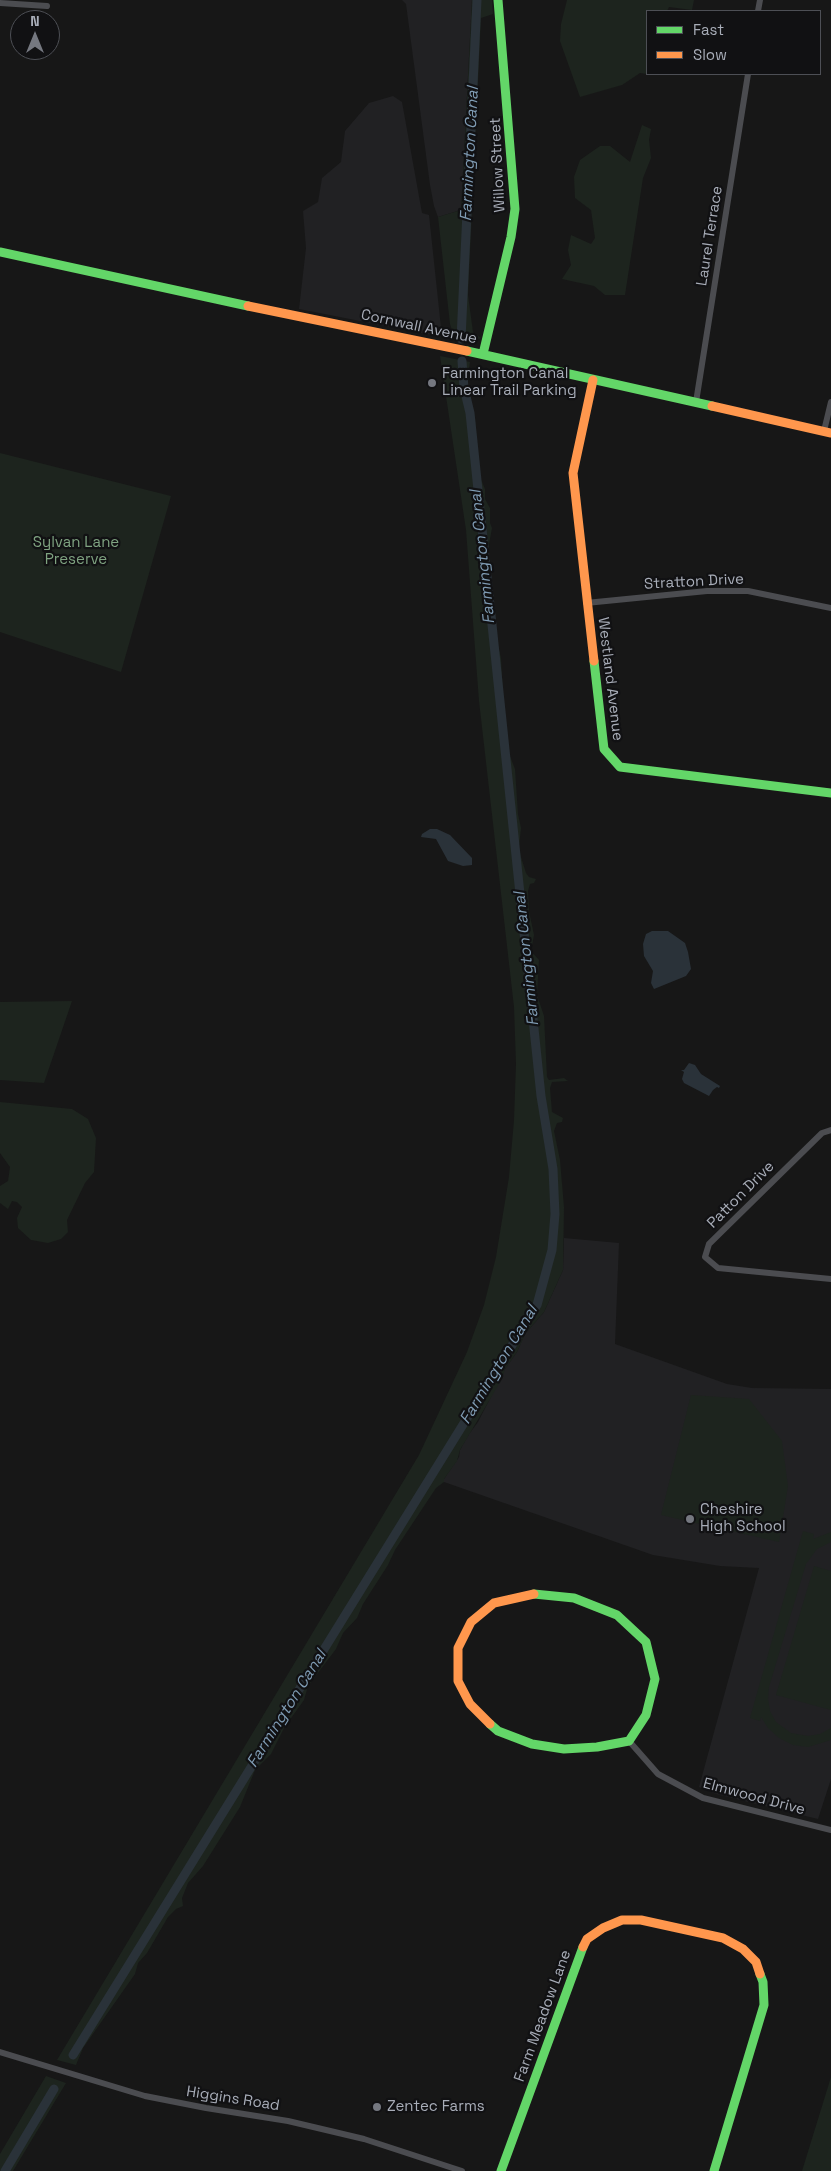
<!DOCTYPE html>
<style>
body{margin:0}
#map{position:relative;width:831px;height:2171px;overflow:hidden;background:#171717;font-family:"Space Grotesk",sans-serif}
canvas{display:block}
.legend{position:absolute;left:646px;top:10px;width:175px;height:65px;box-sizing:border-box;background:#111113;border:1px solid #4d4f55;margin:0;padding:6px 9px;list-style:none;font-size:15px;color:#a8adb8}
.legend li{display:flex;align-items:center;gap:10px;height:25px}
.legend b{width:25px;border:1px solid #4d4f55}
.north{position:absolute;left:10px;top:10px;width:50px;height:50px;box-sizing:border-box;background:#111113;border:1px solid #4d4f55;border-radius:50%;rotate:0deg;font-size:14px;font-weight:700;line-height:20px;text-align:center;color:#a8adb8}
.north::after{content:'';display:block;margin:auto;width:18px;height:22px;background:#757880;clip-path:polygon(50% 0,100% 100%,50% 72%,0 100%)}
</style>
<div id="map">
<canvas width="831" height="2171"></canvas>
<ul class="legend">
<li><b style="height:6px;background:#63d668"></b>Fast</li>
<li><b style="height:6px;background:#ff974d"></b>Slow</li>
</ul>
<div class="north">N</div>
</div>
<script>
const c = document.querySelector('canvas').getContext('2d');
c.lineJoin = 'round';
function paint(path, color) { c.fillStyle = color; c.fill(path, 'evenodd'); }
const toPath = rows => new Path2D(rows.map(r => 'M' + r).join(''));
function stroke(path, color, width, dash) { c.strokeStyle = color; c.lineWidth = width; c.lineCap = dash ? 'butt' : 'round'; c.setLineDash(dash || []); c.stroke(path); }
function drawText(font, color, halo, rows, align = 'center') {
  c.font = font + ' "Space Grotesk",sans-serif'; c.lineWidth = 4.5; c.setLineDash([]); c.textBaseline = 'middle'; c.strokeStyle = halo; c.fillStyle = color; for (const [text, x, y, turn = 0] of rows) {
    c.save(); c.translate(x, y); c.rotate((+turn || 0) * Math.PI / 180); c.textAlign = isNaN(turn) ? turn : align; if (halo) c.strokeText(text, 0, 0); c.fillText(text, 0, 0); c.restore();
  }
}
const built = toPath([
 [402,0,472,0,461,210,438,217,434,206,430,185,406,4],
 [393,96,402,102,422,213,429,215,442,337,299,309,306,248,303,211,318,202,322,178,341,162,345,131,369,103],
 [564,1238,619,1243,615,1344,727,1384,752,1388,831,1389,831,1779,818,1819,716,1794,699,1787,759,1568,720,1566,653,1555,444,1482,444,1479,459,1457,460,1450,469,1434,478,1422,505,1369,517,1352,525,1334,544,1312,563,1270]
]);
const green = toPath([
 [472,0,492,0,493,14,481,18,468,295,473,332,481,338,473,341,454,337,450,324,438,217,461,210],
 [567,0,694,0,692,10,669,7,667,11,647,11,647,74,640,73,622,85,580,97,560,41,561,24],
 [642,125,651,129,649,140,651,158,643,178,625,295,605,295,594,286,562,279,571,265,568,250,571,235,591,244,595,238,591,210,575,198,574,177,580,160,600,146,610,146,630,162],
 [440,356,470,362,466,391,475,418,480,477,485,489,485,499,490,508,490,523,492,528,488,550,497,641,501,658,506,746,515,769,518,814,521,828,519,847,521,857,526,873,529,877,536,879,534,883,530,884,528,891,529,911,534,935,531,951,539,960,537,995,544,1016,547,1077,549,1080,564,1078,568,1081,552,1082,550,1088,552,1112,563,1118,562,1122,557,1123,554,1131,560,1160,564,1207,563,1270,544,1312,525,1334,517,1352,505,1369,502,1379,460,1450,457,1461,444,1479,444,1482,436,1488,395,1550,388,1565,363,1604,357,1618,343,1633,336,1649,308,1686,304,1700,284,1728,271,1754,255,1770,240,1807,203,1866,188,1883,182,1898,183,1906,176,1909,168,1917,147,1953,138,1963,135,1974,83,2048,76,2065,57,2060,419,1455,467,1352,484,1305,496,1257,509,1177,514,1120,516,1064,514,1007,479,701,466,530],
 [0,453,171,496,121,672,0,632],
 [72,1001,44,1083,0,1080,0,1002],
 [0,1102,72,1109,88,1119,96,1138,94,1172,85,1183,67,1220,68,1232,61,1239,48,1243,31,1240,18,1228,17,1218,22,1207,17,1202,12,1201,8,1209,0,1203,0,1186,8,1181,10,1167,0,1153],
 [691,1395,749,1399,782,1441,788,1486,779,1542,661,1515],
 [803,1531,814,1534,813,1539,831,1532,831,1542,817,1549,806,1564,769,1687,768,1699,770,1711,776,1722,791,1733,808,1736,820,1734,831,1728,831,1740,808,1747,793,1745,779,1738,768,1728,761,1717,760,1721,750,1718],
 [814,1566,831,1571,831,1710,776,1695],
 [46,2076,66,2083,13,2171,0,2171,0,2154],
 [831,2077,831,2171,802,2171]
]);
const water = toPath([
 [430,829,437,829,450,835,472,858,472,865,463,866,448,861,436,839,421,837,422,834],
 [652,931,668,931,685,943,688,952,691,969,686,976,654,989,651,983,653,971,644,956,643,944,646,934],
 [689,1063,695,1065,701,1074,720,1086,719,1088,717,1087,713,1090,709,1096,684,1083,682,1079,684,1072,681,1070,684,1070]
]);
const canal = toPath([
 [461,339,477,0],
 [73,2055,537,1305,552,1250,555,1214,553,1169,541,1096,470,413,464,388,462,361],
 [5,2171,54,2089]
]);
const street = toPath([
 [0,3,47,6],
 [758,11,760,0],
 [696,402,748,74],
 [824,431,831,402],
 [586,603,707,591,748,591,831,608],
 [831,1130,822,1133,709,1244,705,1257,718,1268,831,1279],
 [629,1741,658,1774,703,1798,831,1830],
 [0,2052,145,2096,206,2108,288,2121,364,2139,462,2171]
]);
const fast = toPath([
 [0,252,248,306],
 [467,351,712,406],
 [483,354,511,237,515,209,498,0],
 [594,661,604,749,620,767,831,793],
 [490,1724,498,1731,532,1744,564,1749,597,1747,629,1741,646,1715,655,1679,646,1642,617,1615,574,1598,534,1594],
 [501,2171,583,1947],
 [714,2171,764,2005,763,1982,760,1974]
]);
const slow = toPath([
 [248,306,467,351],
 [593,380,573,473,594,661],
 [712,406,831,433],
 [490,1724,470,1704,458,1681,458,1648,471,1622,494,1603,534,1594],
 [583,1947,587,1939,603,1928,622,1920,641,1920,723,1938,743,1949,756,1962,760,1974]
]);
const markers = [
 [432,383,5,"#757880"],
 [690,1519,5,"#757880"],
 [377,2107,5,"#757880"]
];
const streetNames = [
 ["Willow Street",498,165,-93],
 ["Laurel Terrace",710,236,-81],
 ["Cornwall Avenue",419,327,12],
 ["Stratton Drive",694,582,-3],
 ["Westland Avenue",610,679,83],
 ["Patton Drive",741,1195,-45],
 ["Elmwood Drive",754,1797,15],
 ["Farm Meadow Lane",543,2016,-70],
 ["Higgins Road",233,2099,9]
];
const poiNames = [
 ["Farmington Canal",442,374],
 ["Linear Trail Parking",442,391],
 ["Cheshire",700,1510],
 ["High School",700,1527],
 ["Zentec Farms",387,2107]
];
const parkNames = [
 ["Sylvan Lane",76,543],
 ["Preserve",76,560]
];
const waterNames = [
 ["Farmington Canal",470,154,-87],
 ["Farmington Canal",483,557,-96],
 ["Farmington Canal",527,959,-96],
 ["Farmington Canal",499,1365,-59],
 ["Farmington Canal",287,1709,-58]
];
paint(built, '#212123');
paint(green, '#1d241e');
paint(water, '#2a3239');
stroke(canal, '#2a3239', 9);
stroke(street, '#4b4c50', 6);
stroke(fast, '#63d668', 9);
stroke(slow, '#ff974d', 9);
for (const [x, y, r, color] of markers) { const dot = new Path2D(); dot.arc(x, y, r, 0, 2 * Math.PI); c.fillStyle = color; c.fill(dot); stroke(dot, '#111113', 2); }
drawText('15px', '#a8adb8', '#111113', streetNames);
drawText('15px', '#a8adb8', '#111113', poiNames, 'left');
drawText('15px', '#7fa381', '#111113', parkNames);
drawText('italic 16px', '#7f9bb3', '#111113', waterNames);
</script>
